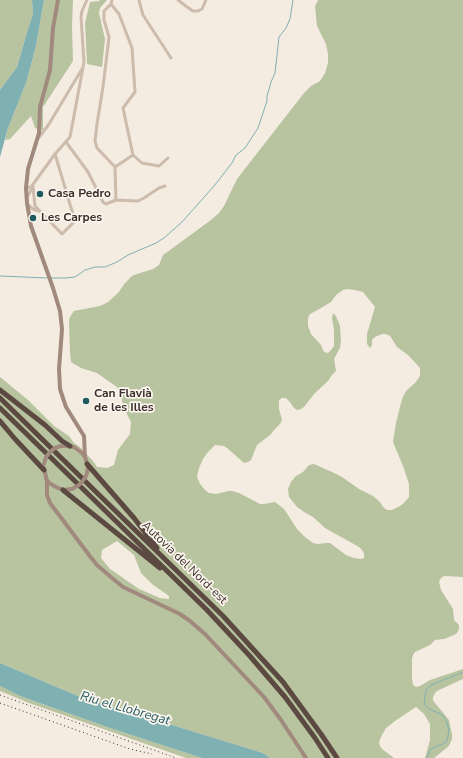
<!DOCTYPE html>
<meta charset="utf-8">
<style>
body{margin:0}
canvas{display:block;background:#f4ebe1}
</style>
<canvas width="463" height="758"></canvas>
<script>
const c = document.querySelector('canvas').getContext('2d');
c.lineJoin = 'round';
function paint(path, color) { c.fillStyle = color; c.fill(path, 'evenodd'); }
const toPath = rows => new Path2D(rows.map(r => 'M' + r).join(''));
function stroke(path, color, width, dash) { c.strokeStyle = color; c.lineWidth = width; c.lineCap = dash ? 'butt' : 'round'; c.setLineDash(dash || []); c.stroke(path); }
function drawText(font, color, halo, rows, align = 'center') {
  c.font = font + ' "Nunito Sans",sans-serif'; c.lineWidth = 3.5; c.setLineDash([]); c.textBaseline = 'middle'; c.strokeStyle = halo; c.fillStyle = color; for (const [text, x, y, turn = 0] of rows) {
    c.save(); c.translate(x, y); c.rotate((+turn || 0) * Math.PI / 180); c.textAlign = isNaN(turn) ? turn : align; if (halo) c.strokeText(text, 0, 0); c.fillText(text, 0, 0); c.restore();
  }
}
const green = toPath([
 [0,0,32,0,33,14,28,29,17,67,0,90],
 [44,0,73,0,72,26,73,61,43,107,43,130,35,128,31,116,10,139,5,140,8,128,26,83,36,46],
 [100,0,107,0,100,8,99,13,105,39,102,67,87,64,85,23,90,2,99,1],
 [318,0,463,0,463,577,444,576,441,578,439,582,441,590,453,609,454,620,459,625,459,629,457,633,454,635,444,639,435,640,430,645,415,652,413,655,412,659,412,678,413,685,416,687,420,686,430,680,463,669,463,679,437,691,435,693,433,697,433,700,435,703,449,720,452,735,452,739,449,746,434,758,425,758,430,740,430,724,424,714,416,707,395,721,386,728,382,735,379,742,380,746,382,749,394,758,270,758,263,753,78,696,0,663,0,377,28,400,54,426,69,436,74,443,80,447,93,461,97,467,107,468,114,465,118,450,130,434,131,422,123,406,121,394,117,387,97,373,81,368,71,362,70,353,69,321,70,317,74,311,100,306,108,302,118,293,125,283,131,277,134,275,153,269,159,265,163,255,211,220,219,213,224,206,237,179,304,93,311,86,320,81,325,73,328,63,328,54,326,44,317,26,315,6],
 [347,289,355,290,363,292,375,307,367,334,367,344,370,348,372,345,372,340,375,337,382,334,386,334,390,336,397,347,408,355,420,368,420,376,415,383,406,391,402,399,396,423,393,442,403,466,409,484,409,497,404,503,400,506,392,510,387,510,384,508,379,501,373,496,359,489,342,477,332,472,314,464,309,465,303,472,296,476,291,482,288,489,289,497,297,507,304,512,313,517,325,528,359,547,362,550,364,553,364,558,361,559,354,558,346,555,330,543,326,543,318,544,313,543,305,537,297,529,284,509,275,502,264,504,260,504,239,493,232,491,228,491,216,494,209,493,205,490,200,484,197,477,199,468,203,459,208,452,215,445,224,446,227,448,244,463,248,462,251,460,257,445,270,435,275,429,280,424,282,420,279,409,279,400,282,398,286,398,289,401,294,408,297,410,301,409,304,407,314,394,329,380,331,376,336,371,334,359,340,348,341,340,340,326,336,316,333,313,332,318,334,330,334,346,331,350,328,353,324,352,321,345,311,334,308,326,308,318,310,314,321,308,331,302,336,295,343,290],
 [117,541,134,555,141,573,152,584,169,596,169,599,160,598,139,589,110,569,101,558,102,550],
 [0,686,20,696,110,728,202,758,186,758,29,703,0,691]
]);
const water = toPath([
 [32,0,44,0,36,46,26,83,8,128,0,157,0,90,17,67,28,29,33,14],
 [0,663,78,696,263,753,270,758,202,758,110,728,20,696,0,686]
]);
const stream = toPath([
 [0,276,47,278],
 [50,278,65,278,75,277,85,270,95,267,105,267,117,262,128,255,156,243,164,238,182,222,214,186,232,163,236,155,245,148,258,128,267,101,267,96,271,82,275,73,279,37,286,28,290,19,293,0],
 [427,758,430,750,433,748,445,743,447,741,449,730,446,720,444,717,439,713,429,709,424,704,426,690,431,685,463,672]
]);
const street = toPath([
 [112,0,111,4,119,14,132,48,135,92,123,108,133,155,142,163,159,166,168,158],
 [139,0,143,15,171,58],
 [178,0,187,7,193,11,198,11,202,9,206,0],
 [111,4,104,11,104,20,109,37,103,87,97,124,95,141,97,148,115,167],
 [37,140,49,124,82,69],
 [66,142,88,172,103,202,106,204,116,200,138,201,144,198,159,188,165,186],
 [33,187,35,206,62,234,75,221,55,154],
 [26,188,31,187,34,183,55,154,70,137,84,62,81,17,82,11,87,0],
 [27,197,33,187],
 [116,200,115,167,133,155],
 [27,204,33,209,39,211]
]);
const secondary = toPath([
 [58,0,53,28,50,70,40,107,39,133,28,169,26,188,27,203,31,226,53,288,60,311,62,329,59,369,60,389,66,407,84,436,85,457,88,466,87,473],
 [61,446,66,446,74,447,82,453,85,457],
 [44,468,47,481,47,495,50,503,89,555,97,565,112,578,123,587,180,614,190,621,205,634,264,697,281,720,306,758],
 [46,479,49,483,56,487,63,490,72,489]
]);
const highway = toPath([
 [0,390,45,425,62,441,70,446],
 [0,398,223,616,283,682,321,734,337,758],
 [0,408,207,610,249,655,285,697,315,738,328,758],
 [0,421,15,439,44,470],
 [87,464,134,518,157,548],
 [63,490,160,568]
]);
const rail = toPath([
 [0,695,176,758],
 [0,703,130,749,152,754]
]);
const secondaryBridge = toPath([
 [44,464,46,457,50,452,55,448,61,446],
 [72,489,79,485,85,478,87,473]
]);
const markers = [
 [40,194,4,"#1f5a5e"],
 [33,218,4,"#1f5a5e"],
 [86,401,4,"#1f5a5e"]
];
const poiNames = [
 ["Casa Pedro",48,194],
 ["Les Carpes",41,218],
 ["Can Flavià",94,394],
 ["de les Illes",94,408]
];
const streetNames = [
 ["Autovia del Nord-est",184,563,44]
];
const waterNames = [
 ["Riu el Llobregat",125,709,16]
];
paint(green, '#b8c4a0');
paint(water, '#7fb0b2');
stroke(stream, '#7fb0b2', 1);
stroke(street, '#cdbbac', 3);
stroke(secondary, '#a18a7d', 4);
stroke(highway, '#5c4a42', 5);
stroke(rail, '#3b302b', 1, [1, 3]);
stroke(secondaryBridge, '#a18a7d', 4);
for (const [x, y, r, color] of markers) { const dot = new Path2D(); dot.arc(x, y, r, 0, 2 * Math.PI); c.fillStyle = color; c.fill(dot); stroke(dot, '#fbf5ee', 1.5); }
drawText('bold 12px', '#3b302b', '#fbf5ee', poiNames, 'left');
drawText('12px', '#3b302b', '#fbf5ee', streetNames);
drawText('italic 13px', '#1f5a5e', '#fbf5ee', waterNames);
</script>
